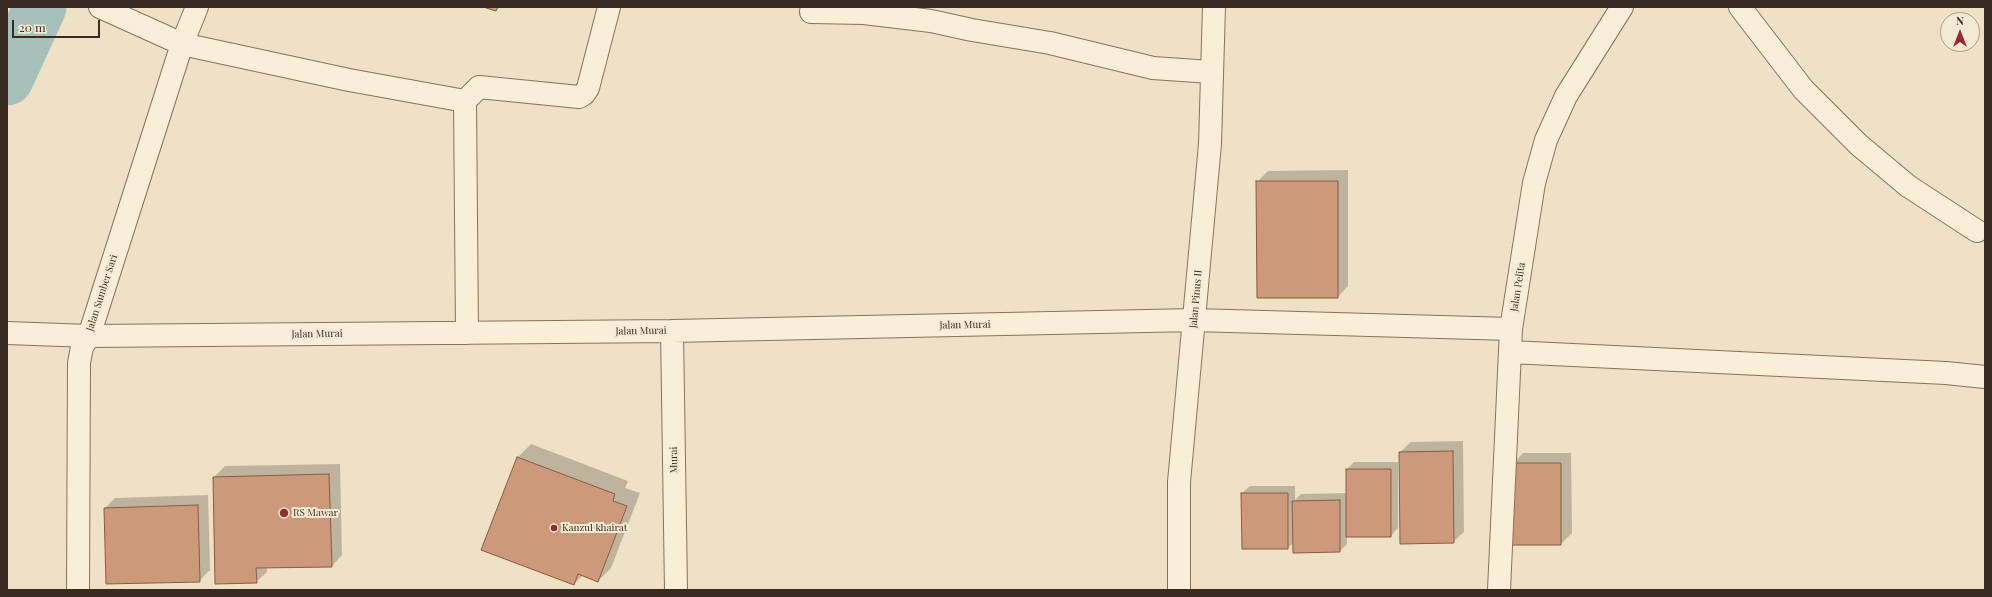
<!DOCTYPE html>
<style>
body{margin:0}
#map{position:relative;width:1992px;height:597px;overflow:hidden;background:#eee1c5;font-family:"Playfair Display",serif}
canvas{display:block}
.frame{position:absolute;inset:0;border:8px solid #392b1f;pointer-events:none}
.north{position:absolute;left:1940px;top:12px;width:40px;height:40px;box-sizing:border-box;background:#f5ebd4;border:1px solid #aa9e8c;border-radius:50%;rotate:0deg;font-size:11px;font-weight:700;line-height:16px;text-align:center;color:#392b1f}
.north::after{content:'';display:block;margin:auto;width:14px;height:18px;background:#972b2f;clip-path:polygon(50% 0,100% 100%,50% 72%,0 100%)}
.scale{position:absolute;left:12px;top:20px;width:88px;height:18px;box-sizing:border-box;border:2px solid #392b1f;border-top:0;padding-left:5px;font-size:12px;line-height:14px;white-space:nowrap;color:#392b1f;-webkit-text-stroke:3px #f5ebd4;paint-order:stroke}
</style>
<div id="map">
<canvas width="1992" height="597"></canvas>
<div class="frame"></div>
<div class="north">N</div>
<div class="scale">20 m</div>
</div>
<script>
const c = document.querySelector('canvas').getContext('2d');
c.lineJoin = 'round';
function paint(path, color) { c.fillStyle = color; c.fill(path, 'evenodd'); }
const toPath = rows => new Path2D(rows.map(r => 'M' + r).join(''));
function stroke(path, color, width, dash) { c.strokeStyle = color; c.lineWidth = width; c.lineCap = dash ? 'butt' : 'round'; c.setLineDash(dash || []); c.stroke(path); }
function drawText(font, color, halo, rows, align = 'center') {
  c.font = font + ' "Playfair Display",serif'; c.lineWidth = 4; c.setLineDash([]); c.textBaseline = 'middle'; c.strokeStyle = halo; c.fillStyle = color; for (const [text, x, y, turn = 0] of rows) {
    c.save(); c.translate(x, y); c.rotate((+turn || 0) * Math.PI / 180); c.textAlign = isNaN(turn) ? turn : align; if (halo) c.strokeText(text, 0, 0); c.fillText(text, 0, 0); c.restore();
  }
}
const shadow = toPath([
 [1348,170,1348,286,1338,297,1257,182,1268,171],
 [1463,441,1464,532,1453,542,1400,452,1411,442],
 [531,444,628,481,625,488,640,493,611,568,598,581,583,575,574,584,482,550,518,457],
 [1523,453,1571,453,1572,533,1561,544,1513,544,1513,464],
 [1354,462,1398,462,1398,528,1391,536,1347,536,1347,544,1340,551,1294,542,1288,548,1242,493,1250,486,1295,486,1295,500,1301,494,1347,493,1347,469],
 [340,464,342,555,332,566,267,567,267,572,256,582,214,477,225,466],
 [208,495,210,570,199,581,105,508,115,498]
]);
const river = toPath([
 [7,79,40,7]
]);
const building = toPath([
 [483,7,498,7,496,11,483,7],
 [1256,181,1338,181,1338,298,1257,298,1256,181],
 [1453,451,1454,543,1400,544,1399,452,1453,451],
 [517,457,615,494,613,501,627,506,598,582,578,574,574,585,481,550,517,457],
 [1512,463,1561,463,1561,545,1512,545,1512,463],
 [1346,469,1391,469,1391,537,1346,537,1346,469],
 [329,474,332,567,256,568,257,583,215,584,213,477,329,474],
 [1241,493,1288,493,1288,549,1242,549,1241,493],
 [1340,500,1340,552,1293,553,1292,501,1340,500],
 [198,505,200,582,106,584,104,508,198,505]
]);
const minor = toPath([
 [100,7,182,44,349,80,465,101,479,87,579,97,584,94,588,88,609,7],
 [1740,7,1803,89,1859,145,1908,186,1977,231],
 [811,12,864,13,931,21,972,30,1050,43,1153,68,1211,72],
 [465,101,467,333],
 [672,331,676,590],
 [7,333,89,336,672,331,1194,320,1511,329],
 [1510,352,1946,373,1985,377],
 [78,590,79,363,82,347,89,336,182,44,197,7],
 [1179,590,1179,482,1210,144,1214,7],
 [1499,590,1511,329,1534,183,1546,140,1566,96,1622,7]
]);
const markers = [
 [284,513,5,"#972b2f"],
 [554,528,4,"#972b2f"]
];
const streetNames = [
 ["Jalan Pelita",1518,287,-81],
 ["Jalan Sumber Sari",102,293,-72],
 ["Jalan Pinus II",1196,299,-85],
 ["Jalan Murai",965,325,-1],
 ["Jalan Murai",641,331,-1],
 ["Jalan Murai",317,334,-1],
 ["Murai",674,460,-91]
];
const poiNames = [
 ["RS Mawar",293,513],
 ["Kanzul khairat",562,528]
];
paint(shadow, '#0003');
stroke(river, '#a6c1b9', 53);
paint(building, '#cc9a7b');
stroke(building, '#885b41', 1);
stroke(minor, '#89725b', 24);
stroke(minor, '#f9eed8', 22);
for (const [x, y, r, color] of markers) { const dot = new Path2D(); dot.arc(x, y, r, 0, 2 * Math.PI); c.fillStyle = color; c.fill(dot); stroke(dot, '#f5ebd4', 1.5); }
drawText('10px', '#392b1f', '#f5ebd4', streetNames);
drawText('10px', '#392b1f', '#f5ebd4', poiNames, 'left');
</script>
